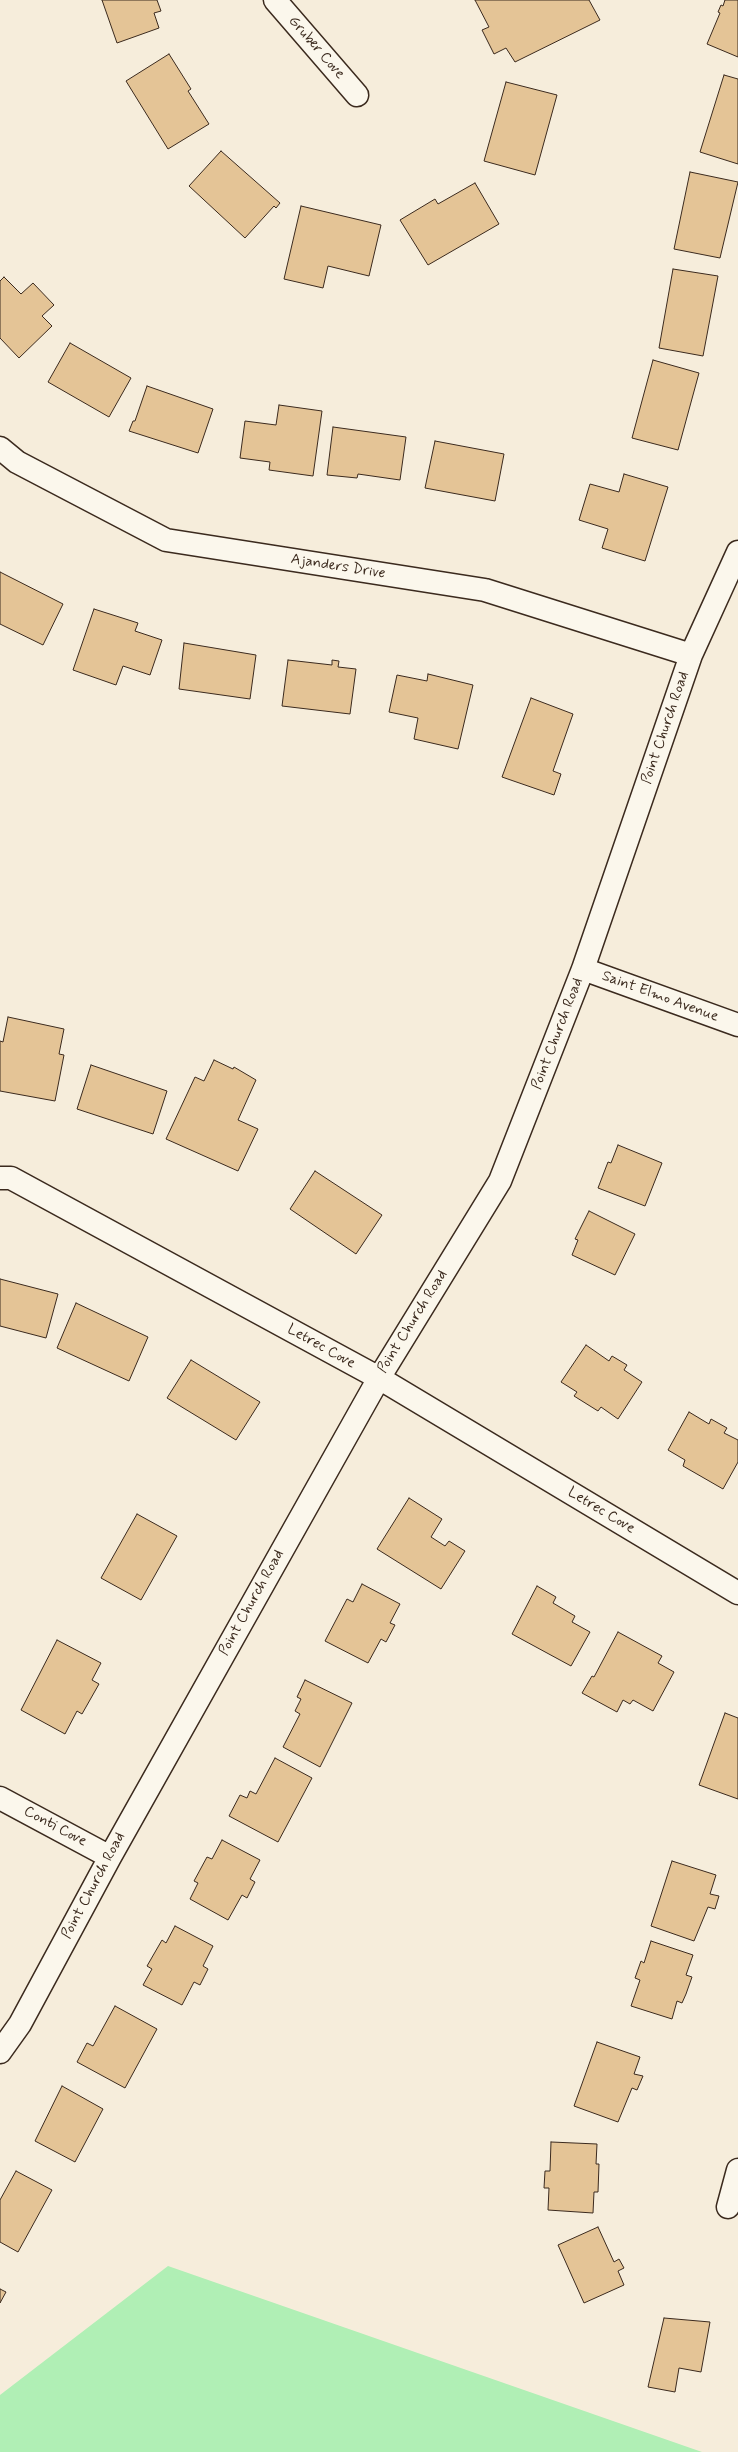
<!DOCTYPE html>
<style>
body{margin:0}
canvas{display:block;background:#f6eddb}
</style>
<canvas width="738" height="2452"></canvas>
<script>
const c = document.querySelector('canvas').getContext('2d');
c.lineJoin = 'round';
function paint(path, color) { c.fillStyle = color; c.fill(path, 'evenodd'); }
const toPath = rows => new Path2D(rows.map(r => 'M' + r).join(''));
function stroke(path, color, width, dash) { c.strokeStyle = color; c.lineWidth = width; c.lineCap = dash ? 'butt' : 'round'; c.setLineDash(dash || []); c.stroke(path); }
function drawText(font, color, halo, rows, align = 'center') {
  c.font = font + ' Mynerve,sans-serif'; c.lineWidth = 3; c.setLineDash([]); c.textBaseline = 'middle'; c.strokeStyle = halo; c.fillStyle = color; for (const [text, x, y, turn = 0] of rows) {
    c.save(); c.translate(x, y); c.rotate((+turn || 0) * Math.PI / 180); c.textAlign = isNaN(turn) ? turn : align; if (halo) c.strokeText(text, 0, 0); c.fillText(text, 0, 0); c.restore();
  }
}
const green = toPath([
 [168,2266,702,2452,0,2452,0,2395]
]);
const building = toPath([
 [102,0,157,0,161,11,154,13,159,28,117,43,102,0],
 [475,0,589,0,600,20,515,62,506,48,494,54,482,30,489,27,475,0],
 [725,0,738,0,738,57,707,44,720,13,718,12,721,5,723,6,725,0],
 [169,54,191,89,188,91,209,124,168,149,126,81,169,54],
 [724,75,738,79,738,164,700,152,724,75],
 [506,82,557,95,535,175,484,161,506,82],
 [221,151,280,203,276,208,274,206,245,238,189,186,221,151],
 [690,172,738,182,720,258,674,249,690,172],
 [475,183,499,224,428,265,400,220,435,199,438,204,475,183],
 [301,206,381,225,369,276,328,266,323,288,284,279,301,206],
 [673,269,718,276,703,356,659,348,673,269],
 [4,277,21,294,33,283,54,305,42,316,52,326,19,358,0,338,0,281,4,277],
 [70,343,131,378,109,417,48,382,70,343],
 [653,360,699,373,678,450,632,438,653,360],
 [147,386,213,409,198,453,129,431,133,421,135,421,147,386],
 [279,405,322,411,313,476,269,470,270,462,240,458,245,421,276,425,279,405],
 [333,427,406,437,400,480,358,474,357,478,327,475,333,427],
 [435,441,504,454,495,501,425,488,435,441],
 [624,474,668,487,645,561,602,548,608,529,579,520,590,484,619,492,624,474],
 [0,572,63,604,43,645,0,624,0,572],
 [94,609,138,623,135,631,162,640,150,675,123,666,116,685,73,670,94,609],
 [184,643,256,655,250,699,179,689,184,643],
 [288,660,332,665,332,660,339,661,338,667,356,669,350,714,282,706,288,660],
 [428,674,473,685,458,749,414,739,418,718,389,712,397,675,427,681,428,674],
 [531,698,573,714,553,771,561,774,554,795,502,777,531,698],
 [8,1017,64,1029,59,1054,64,1055,55,1101,0,1091,0,1041,3,1042,8,1017],
 [214,1060,233,1069,234,1067,256,1080,238,1120,258,1129,238,1171,166,1139,195,1077,204,1081,214,1060],
 [91,1065,167,1091,153,1134,77,1109,91,1065],
 [618,1145,662,1163,645,1206,598,1188,608,1162,611,1163,618,1145],
 [315,1171,382,1215,356,1254,290,1209,315,1171],
 [589,1211,635,1234,615,1275,572,1255,578,1240,575,1239,589,1211],
 [0,1279,58,1294,46,1338,0,1326,0,1279],
 [76,1303,148,1337,129,1381,57,1348,76,1303],
 [586,1345,609,1361,612,1356,627,1365,624,1370,642,1382,618,1419,601,1407,598,1411,574,1396,577,1392,561,1382,586,1345],
 [191,1360,260,1402,236,1440,167,1398,191,1360],
 [689,1412,709,1424,711,1419,727,1428,724,1433,738,1440,738,1462,723,1489,683,1466,685,1460,668,1450,689,1412],
 [409,1498,442,1519,431,1537,445,1546,449,1541,465,1551,441,1589,377,1549,409,1498],
 [137,1514,177,1536,141,1600,101,1578,137,1514],
 [362,1584,400,1604,390,1623,395,1625,386,1642,381,1639,368,1663,325,1641,347,1599,353,1602,362,1584],
 [537,1586,556,1597,553,1603,575,1616,572,1622,590,1632,571,1666,512,1634,537,1586],
 [618,1632,662,1656,658,1663,674,1672,653,1711,633,1700,630,1704,623,1700,617,1712,582,1693,592,1676,594,1677,618,1632],
 [57,1640,101,1663,92,1680,99,1684,82,1714,77,1711,65,1734,21,1710,57,1640],
 [305,1680,352,1703,320,1767,283,1747,300,1714,295,1711,301,1699,297,1697,305,1680],
 [725,1713,738,1718,738,1799,699,1785,725,1713],
 [275,1758,312,1778,278,1842,229,1816,240,1795,247,1798,250,1791,256,1794,275,1758],
 [222,1840,260,1860,250,1879,255,1882,247,1898,242,1895,228,1920,190,1899,198,1883,194,1881,207,1857,212,1859,222,1840],
 [672,1861,716,1875,710,1894,719,1896,715,1909,708,1907,694,1941,651,1926,672,1861],
 [175,1926,213,1946,203,1966,208,1969,200,1985,194,1982,182,2005,143,1985,152,1969,147,1966,162,1940,166,1943,175,1926],
 [651,1941,693,1955,686,1975,692,1977,686,1994,682,2003,677,2001,672,2019,631,2006,640,1980,635,1978,641,1961,644,1963,651,1941],
 [115,2006,157,2029,125,2088,77,2062,87,2043,93,2046,115,2006],
 [597,2042,640,2057,634,2074,643,2076,637,2090,632,2088,618,2122,574,2106,597,2042],
 [62,2086,103,2109,75,2162,35,2141,62,2086],
 [551,2142,597,2144,596,2164,599,2164,598,2192,594,2192,593,2213,548,2210,549,2188,544,2188,545,2171,550,2171,551,2142],
 [16,2171,52,2190,18,2252,0,2242,0,2200,16,2171],
 [598,2227,614,2262,619,2259,624,2268,618,2271,624,2285,584,2303,558,2245,598,2227],
 [0,2289,6,2292,0,2303,0,2289],
 [664,2318,710,2322,701,2372,679,2368,675,2392,648,2387,664,2318]
]);
const minor = toPath([
 [275,0,357,95],
 [0,448,17,462,166,540,485,590,691,655],
 [583,969,738,1025],
 [0,1178,11,1178,379,1378,738,1593],
 [0,1798,110,1857],
 [0,2052,20,2024,110,1857,379,1378,500,1181,583,969,691,655,738,552],
 [728,2207,738,2170]
]);
const streetNames = [
 ["Gruber Cove",316,48,49],
 ["Ajanders Drive",338,567,9],
 ["Point Church Road",666,728,-71],
 ["Saint Elmo Avenue",660,997,20],
 ["Point Church Road",558,1034,-69],
 ["Point Church Road",413,1322,-58],
 ["Letrec Cove",321,1347,29],
 ["Letrec Cove",601,1511,31],
 ["Point Church Road",252,1603,-61],
 ["Conti Cove",55,1827,28],
 ["Point Church Road",94,1886,-62]
];
paint(green, '#b0efb5');
paint(building, '#e4c496');
stroke(building, '#3b2a1e', 1);
stroke(minor, '#3b2a1e', 25);
stroke(minor, '#fbf7ec', 22);
drawText('15px', '#3b2a1e', '#fbf7ec', streetNames);
</script>
